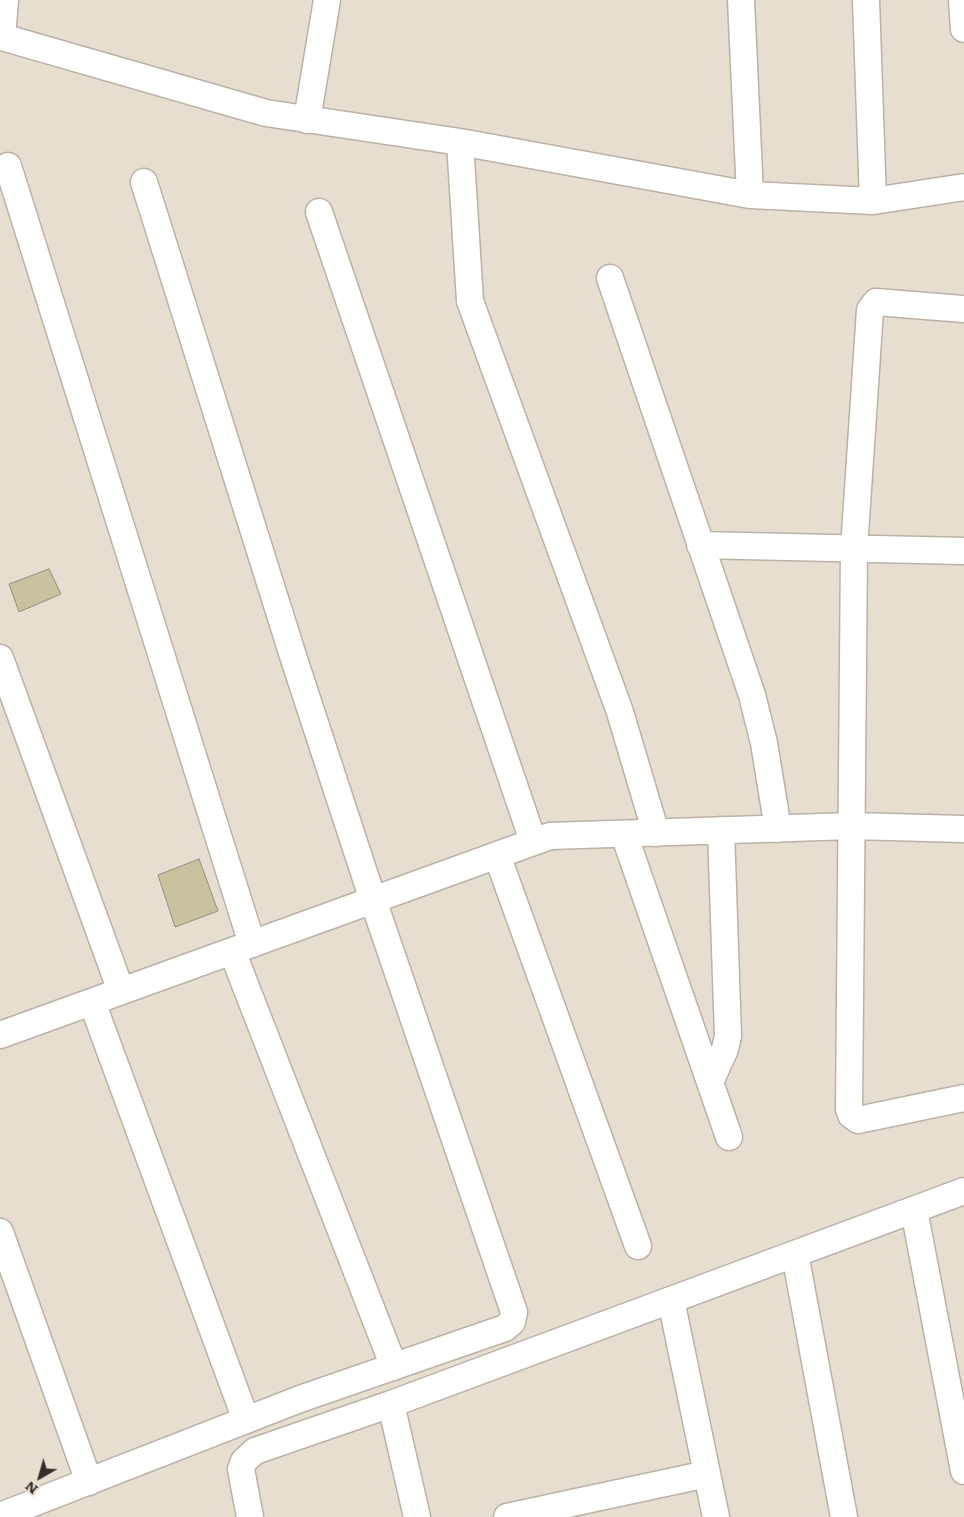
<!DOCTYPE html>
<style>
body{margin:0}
#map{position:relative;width:964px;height:1517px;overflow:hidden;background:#e7ded2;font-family:Literata,serif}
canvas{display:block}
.north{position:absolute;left:15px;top:1452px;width:50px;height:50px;-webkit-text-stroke:4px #e7ded2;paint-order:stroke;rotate:218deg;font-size:14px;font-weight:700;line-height:20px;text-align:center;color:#34312c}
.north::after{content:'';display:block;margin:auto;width:18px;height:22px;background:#34312c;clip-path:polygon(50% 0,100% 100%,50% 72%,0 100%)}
</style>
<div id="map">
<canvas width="964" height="1517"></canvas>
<div class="north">N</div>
</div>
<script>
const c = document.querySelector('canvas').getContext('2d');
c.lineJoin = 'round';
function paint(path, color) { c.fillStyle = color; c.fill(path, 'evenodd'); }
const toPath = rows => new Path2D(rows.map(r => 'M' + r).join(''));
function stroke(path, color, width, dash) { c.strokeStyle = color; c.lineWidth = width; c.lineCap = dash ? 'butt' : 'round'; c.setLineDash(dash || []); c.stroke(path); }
const building = toPath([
 [49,569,61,594,19,612,9,584,49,569],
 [199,859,218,911,175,927,158,875,199,859]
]);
const minor = toPath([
 [5,0,2,37,266,113,460,142,750,195,873,201,964,187],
 [741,0,750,195],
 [866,0,873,201],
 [962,0,964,29],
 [307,120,327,0],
 [460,142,470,301,620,712,656,833],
 [8,166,252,944],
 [319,212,533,841],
 [610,278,752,695,764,743,778,829],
 [964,309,876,302,870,310,854,549,849,1109,851,1115,858,1120,964,1098],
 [700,545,964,551],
 [0,658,121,991],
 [624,834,729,1137],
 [497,855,638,1246],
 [232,951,394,1367],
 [92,1002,246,1420],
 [0,1035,550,836,852,826,964,829],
 [710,1082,725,1049,728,1036,721,830],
 [914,1210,964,1471],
 [0,1232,89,1482],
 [795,1254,844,1517],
 [671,1300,716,1517],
 [391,1404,417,1517],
 [0,1516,300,1399,505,1328,512,1322,514,1312,373,900,294,659,144,182],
 [250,1517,241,1469,244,1461,255,1451,391,1404,964,1191],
 [507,1517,707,1474]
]);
paint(building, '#c9c29e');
stroke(building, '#928f83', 1);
stroke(minor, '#bab2a6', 29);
stroke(minor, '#fff', 26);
</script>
